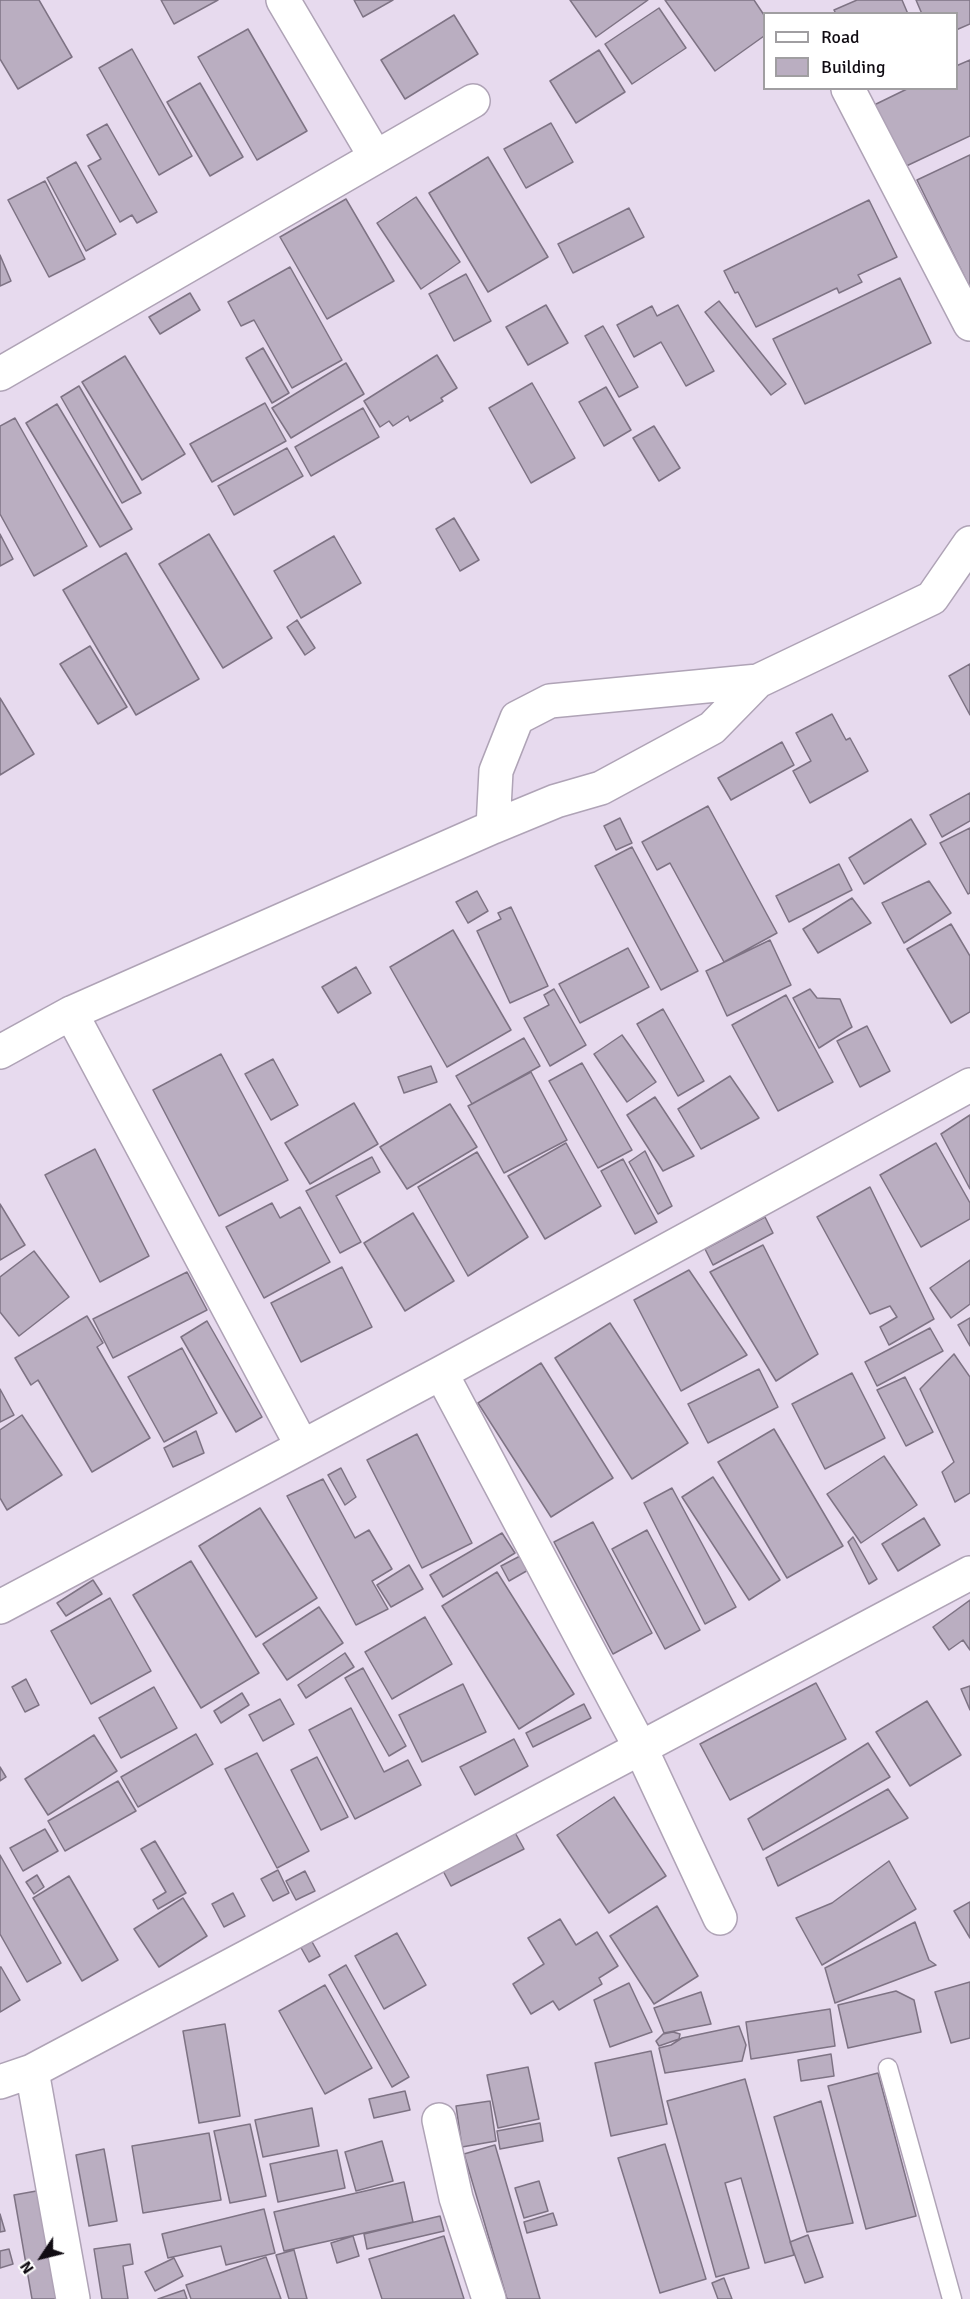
<!DOCTYPE html>
<style>
body{margin:0}
#map{position:relative;width:970px;height:2299px;overflow:hidden;background:#e7daee;font-family:Signika,sans-serif}
canvas{display:block}
.legend{position:absolute;left:763px;top:12px;width:195px;height:78px;box-sizing:border-box;background:#fff;border:2px solid #a09ea1;margin:0;padding:8px 10px;list-style:none;font-size:18px;color:#110c13}
.legend li{display:flex;align-items:center;gap:12px;height:30px}
.legend b{width:30px;border:2px solid #a09ea1}
.north{position:absolute;left:12px;top:2227px;width:60px;height:60px;-webkit-text-stroke:4px #fff;paint-order:stroke;rotate:235deg;font-size:16px;font-weight:700;line-height:24px;text-align:center;color:#110c13}
.north::after{content:'';display:block;margin:auto;width:21px;height:27px;background:#110c13;clip-path:polygon(50% 0,100% 100%,50% 72%,0 100%)}
</style>
<div id="map">
<canvas width="970" height="2299"></canvas>
<ul class="legend">
<li><b style="height:8px;background:#fff"></b>Road</li>
<li><b style="height:16px;background:#baaec1"></b>Building</li>
</ul>
<div class="north">N</div>
</div>
<script>
const c = document.querySelector('canvas').getContext('2d');
c.lineJoin = 'round';
function paint(path, color) { c.fillStyle = color; c.fill(path, 'evenodd'); }
const toPath = rows => new Path2D(rows.map(r => 'M' + r).join(''));
function stroke(path, color, width, dash) { c.strokeStyle = color; c.lineWidth = width; c.lineCap = dash ? 'butt' : 'round'; c.setLineDash(dash || []); c.stroke(path); }
const building = toPath([
 [0,0,39,0,72,57,18,89,0,59,0,0],
 [161,0,218,0,174,24,161,0],
 [354,0,393,0,363,17,354,0],
 [570,0,648,0,596,37,570,0],
 [665,0,754,0,764,15,764,36,715,71,665,0],
 [857,0,902,0,908,14,836,14,834,10,857,0],
 [916,0,970,0,970,24,956,30,956,14,922,14,916,0],
 [659,8,686,48,632,84,605,44,659,8],
 [454,15,478,54,405,99,381,60,454,15],
 [248,29,307,131,257,160,198,57,248,29],
 [132,49,192,156,159,175,99,68,132,49],
 [599,50,625,92,576,123,550,81,599,50],
 [970,60,970,136,900,169,870,107,909,88,956,88,956,66,970,60],
 [200,83,243,157,210,176,167,102,200,83],
 [551,123,573,162,526,188,504,149,551,123],
 [107,124,157,212,137,223,132,215,120,222,88,166,101,159,87,135,107,124],
 [970,155,970,288,917,180,970,155],
 [488,157,548,257,488,292,429,193,488,157],
 [76,162,116,234,86,251,47,178,76,162],
 [45,181,85,259,49,277,8,200,45,181],
 [416,197,460,262,421,289,377,223,416,197],
 [346,199,394,281,327,319,280,237,346,199],
 [869,200,897,257,858,275,862,282,839,293,837,288,756,327,738,292,735,293,724,271,869,200],
 [629,208,644,237,573,273,558,244,629,208],
 [0,255,11,281,0,286,0,255],
 [290,267,342,360,292,388,254,320,241,326,228,302,290,267],
 [466,274,491,321,454,341,429,294,466,274],
 [900,278,931,343,805,404,773,339,900,278],
 [190,293,200,310,160,334,149,317,190,293],
 [719,301,786,384,771,395,705,312,719,301],
 [546,305,568,343,528,365,506,327,546,305],
 [678,305,714,371,686,386,661,342,634,357,617,325,652,306,657,316,678,305],
 [603,326,638,387,619,397,585,336,603,326],
 [263,348,289,393,272,403,246,358,263,348],
 [437,355,457,388,441,398,443,401,410,421,408,416,393,426,389,421,380,427,364,401,437,355],
 [125,356,185,454,142,480,82,382,125,356],
 [346,363,364,394,291,438,272,408,346,363],
 [532,383,575,458,531,483,489,408,532,383],
 [79,386,141,493,122,503,61,397,79,386],
 [606,387,631,430,604,446,579,402,606,387],
 [265,403,286,441,212,482,190,444,265,403],
 [57,404,132,529,100,547,26,423,57,404],
 [363,408,379,437,311,476,295,447,363,408],
 [15,418,87,546,34,576,0,514,0,426,15,418],
 [654,426,680,468,659,481,633,438,654,426],
 [287,448,303,476,234,515,218,486,287,448],
 [454,518,479,560,460,571,436,529,454,518],
 [0,534,13,559,0,566,0,534],
 [209,534,272,638,223,668,159,564,209,534],
 [334,536,361,583,301,618,274,571,334,536],
 [126,553,199,679,136,715,63,590,126,553],
 [297,620,315,648,305,655,287,627,297,620],
 [90,646,127,707,98,724,60,664,90,646],
 [970,664,970,715,949,676,970,664],
 [0,698,34,754,0,775,0,698],
 [832,714,846,740,850,738,868,771,810,803,793,771,811,761,796,733,832,714],
 [782,742,794,765,731,800,718,778,782,742],
 [970,793,970,821,942,837,930,815,970,793],
 [708,806,777,933,724,962,670,863,657,870,642,842,708,806],
 [620,818,632,843,616,850,604,826,620,818],
 [911,819,926,844,864,884,849,858,911,819],
 [970,828,970,893,968,894,940,843,970,828],
 [632,847,698,971,661,990,595,866,632,847],
 [839,864,852,890,789,922,776,896,839,864],
 [929,881,951,913,904,943,882,903,929,881],
 [477,891,488,911,468,923,456,902,477,891],
 [852,898,871,923,818,953,803,929,852,898],
 [511,907,548,986,510,1003,477,931,501,919,498,913,511,907],
 [951,924,970,956,970,1012,951,1023,907,949,951,924],
 [453,930,511,1030,447,1067,390,967,453,930],
 [770,940,791,985,727,1016,706,971,770,940],
 [628,948,649,987,580,1023,559,984,628,948],
 [356,967,371,993,338,1013,322,987,356,967],
 [554,989,586,1045,550,1066,524,1018,549,1005,544,995,554,989],
 [810,989,817,998,840,999,852,1027,819,1048,793,998,810,989],
 [786,995,833,1082,778,1111,732,1025,786,995],
 [663,1009,704,1081,678,1096,637,1024,663,1009],
 [867,1026,890,1071,860,1087,837,1041,867,1026],
 [622,1035,656,1082,627,1102,594,1054,622,1035],
 [524,1038,540,1066,472,1104,456,1076,524,1038],
 [221,1054,288,1180,219,1216,153,1090,221,1054],
 [273,1059,298,1105,271,1120,245,1074,273,1059],
 [582,1063,632,1150,598,1168,549,1081,582,1063],
 [431,1066,437,1082,404,1093,398,1077,431,1066],
 [531,1072,567,1140,504,1173,468,1106,531,1072],
 [730,1076,759,1118,701,1149,678,1109,730,1076],
 [655,1097,694,1156,663,1171,627,1115,655,1097],
 [354,1103,378,1144,310,1184,285,1143,354,1103],
 [450,1104,477,1147,407,1189,380,1147,450,1104],
 [970,1115,970,1189,941,1134,970,1115],
 [566,1143,601,1206,545,1239,508,1176,566,1143],
 [936,1143,970,1203,970,1219,921,1247,880,1175,936,1143],
 [95,1149,149,1256,100,1282,45,1175,95,1149],
 [645,1151,672,1206,658,1214,629,1162,645,1151],
 [477,1152,528,1237,468,1276,418,1187,477,1152],
 [372,1157,380,1172,336,1196,361,1242,340,1253,306,1191,372,1157],
 [623,1159,657,1222,635,1234,601,1171,623,1159],
 [870,1187,934,1319,889,1345,880,1327,897,1317,890,1306,870,1314,817,1217,870,1187],
 [272,1203,280,1218,300,1207,330,1262,264,1298,226,1227,272,1203],
 [0,1204,25,1245,0,1260,0,1204],
 [413,1213,454,1281,405,1311,364,1243,413,1213],
 [765,1217,773,1233,713,1265,705,1249,765,1217],
 [763,1245,818,1354,776,1381,710,1272,763,1245],
 [34,1251,69,1297,19,1336,0,1312,0,1277,34,1251],
 [970,1260,970,1304,951,1318,930,1288,970,1260],
 [342,1267,372,1327,301,1362,271,1303,342,1267],
 [689,1270,747,1355,681,1391,634,1300,689,1270],
 [187,1272,207,1310,113,1358,93,1319,187,1272],
 [87,1316,103,1343,97,1347,150,1438,92,1472,38,1380,31,1385,15,1358,87,1316],
 [970,1318,970,1346,958,1325,970,1318],
 [207,1321,262,1417,236,1432,181,1337,207,1321],
 [610,1323,688,1443,632,1479,555,1358,610,1323],
 [930,1328,943,1351,877,1386,865,1362,930,1328],
 [182,1348,217,1413,164,1442,128,1377,182,1348],
 [954,1354,970,1377,970,1493,955,1502,942,1472,954,1462,920,1389,954,1354],
 [541,1363,613,1478,551,1517,478,1403,541,1363],
 [759,1369,778,1407,708,1443,688,1404,759,1369],
 [852,1373,885,1438,825,1469,792,1404,852,1373],
 [905,1377,933,1432,906,1446,877,1390,905,1377],
 [0,1389,14,1415,0,1422,0,1389],
 [22,1415,62,1475,7,1510,0,1498,0,1430,22,1415],
 [774,1429,843,1546,787,1578,718,1462,774,1429],
 [196,1431,204,1453,173,1467,164,1448,196,1431],
 [417,1434,472,1543,422,1568,367,1460,417,1434],
 [884,1456,917,1505,861,1543,827,1494,884,1456],
 [341,1468,356,1497,345,1505,328,1475,341,1468],
 [713,1477,780,1580,749,1600,682,1497,713,1477],
 [323,1479,355,1538,369,1530,392,1569,372,1581,388,1609,356,1625,287,1496,323,1479],
 [672,1488,736,1607,705,1624,644,1503,672,1488],
 [260,1508,317,1598,256,1637,199,1546,260,1508],
 [924,1518,940,1545,898,1571,882,1544,924,1518],
 [593,1522,652,1633,613,1654,554,1542,593,1522],
 [647,1530,700,1630,665,1649,612,1549,647,1530],
 [502,1533,515,1553,443,1597,430,1575,502,1533],
 [853,1537,877,1579,869,1584,848,1542,853,1537],
 [522,1555,530,1569,509,1581,501,1566,522,1555],
 [191,1561,259,1673,201,1708,133,1595,191,1561],
 [409,1565,423,1589,391,1607,377,1585,409,1565],
 [497,1572,574,1694,519,1729,442,1606,497,1572],
 [93,1580,102,1594,66,1616,57,1603,93,1580],
 [110,1598,151,1671,91,1704,51,1631,110,1598],
 [970,1600,970,1650,963,1640,949,1650,933,1627,970,1600],
 [319,1607,343,1643,287,1680,263,1644,319,1607],
 [425,1617,452,1664,392,1699,365,1652,425,1617],
 [345,1653,354,1667,306,1698,298,1685,345,1653],
 [363,1668,406,1746,389,1756,345,1678,363,1668],
 [26,1679,39,1705,25,1712,12,1687,26,1679],
 [816,1683,846,1739,730,1800,700,1744,816,1683],
 [463,1684,486,1732,422,1762,399,1715,463,1684],
 [970,1686,970,1710,961,1689,970,1686],
 [154,1687,177,1728,121,1758,99,1718,154,1687],
 [242,1693,249,1705,221,1723,214,1711,242,1693],
 [280,1699,294,1724,263,1741,249,1715,280,1699],
 [927,1701,961,1755,910,1786,876,1732,927,1701],
 [584,1704,591,1718,533,1747,526,1733,584,1704],
 [351,1708,384,1772,408,1760,421,1785,355,1819,309,1730,351,1708],
 [196,1734,213,1764,138,1807,121,1777,196,1734],
 [94,1735,117,1771,48,1815,25,1779,94,1735],
 [514,1739,528,1766,475,1795,460,1767,514,1739],
 [868,1743,890,1777,763,1850,748,1819,868,1743],
 [257,1753,309,1851,277,1868,225,1769,257,1753],
 [317,1757,348,1817,321,1830,291,1770,317,1757],
 [0,1767,6,1777,0,1781,0,1767],
 [118,1781,136,1811,65,1851,48,1821,118,1781],
 [888,1789,908,1818,778,1886,766,1858,888,1789],
 [614,1797,666,1876,609,1913,557,1835,614,1797],
 [45,1829,58,1851,23,1871,10,1848,45,1829],
 [513,1829,524,1849,451,1886,440,1865,513,1829],
 [155,1841,186,1893,158,1909,153,1900,166,1892,141,1849,155,1841],
 [0,1855,61,1963,27,1982,0,1934,0,1855],
 [889,1861,916,1909,822,1965,796,1918,832,1903,889,1861],
 [278,1870,289,1893,273,1901,261,1879,278,1870],
 [305,1871,315,1891,296,1900,286,1881,305,1871],
 [37,1875,44,1887,34,1894,26,1882,37,1875],
 [69,1876,118,1960,82,1981,33,1898,69,1876],
 [233,1893,245,1916,224,1927,212,1904,233,1893],
 [183,1898,207,1936,159,1967,134,1929,183,1898],
 [970,1902,970,1938,954,1911,970,1902],
 [657,1906,698,1976,654,2004,610,1936,657,1906],
 [560,1919,576,1945,597,1932,618,1966,599,1978,602,1984,559,2010,553,2001,531,2014,513,1984,544,1964,528,1938,560,1919],
 [915,1922,929,1960,936,1965,835,2003,825,1968,915,1922],
 [397,1933,426,1985,384,2009,355,1956,397,1933],
 [311,1940,320,1956,309,1962,300,1946,311,1940],
 [346,1965,409,2077,392,2087,329,1975,346,1965],
 [1,1967,20,2000,0,2012,0,1967,1,1967],
 [970,1982,970,2038,951,2043,935,1992,970,1982],
 [629,1983,652,2032,610,2047,594,2000,629,1983],
 [325,1985,372,2068,325,2094,279,2011,325,1985],
 [896,1991,914,2000,921,2032,848,2048,838,2005,896,1991],
 [701,1992,711,2024,664,2033,654,2008,701,1992],
 [830,2009,835,2046,751,2059,746,2022,830,2009],
 [225,2024,240,2116,199,2123,183,2031,225,2024],
 [739,2026,746,2045,742,2061,665,2073,659,2048,671,2045,682,2038,739,2026],
 [673,2032,680,2034,679,2039,659,2046,656,2041,663,2034,673,2032],
 [651,2051,667,2124,611,2136,595,2063,651,2051],
 [831,2054,834,2076,801,2081,798,2060,831,2054],
 [528,2067,539,2119,498,2128,487,2075,528,2067],
 [878,2073,916,2216,866,2229,828,2086,878,2073],
 [745,2079,794,2255,765,2263,741,2178,725,2183,749,2268,716,2277,667,2101,745,2079],
 [405,2091,410,2110,374,2118,369,2099,405,2091],
 [490,2101,496,2141,462,2147,456,2106,490,2101],
 [821,2101,853,2223,807,2232,774,2117,821,2101],
 [312,2108,319,2146,263,2157,255,2120,312,2108],
 [540,2123,543,2141,500,2149,497,2131,540,2123],
 [250,2124,266,2196,230,2203,214,2131,250,2124],
 [209,2133,221,2200,143,2213,132,2146,209,2133],
 [382,2141,393,2181,356,2191,345,2152,382,2141],
 [665,2144,706,2279,660,2293,618,2158,665,2144],
 [495,2145,540,2299,507,2299,464,2154,495,2145],
 [104,2149,117,2221,89,2226,76,2155,104,2149],
 [337,2150,345,2188,278,2202,270,2164,337,2150],
 [539,2181,548,2211,524,2218,515,2188,539,2181],
 [404,2182,413,2222,284,2251,274,2212,404,2182],
 [42,2190,61,2299,32,2299,14,2195,42,2190],
 [264,2209,275,2253,226,2265,221,2246,168,2258,162,2234,264,2209],
 [553,2213,557,2225,527,2233,524,2222,553,2213],
 [0,2214,5,2231,0,2232,0,2214],
 [440,2216,444,2231,367,2249,364,2234,440,2216],
 [808,2235,823,2277,805,2283,790,2242,808,2235],
 [353,2236,359,2256,337,2263,331,2243,353,2236],
 [444,2236,464,2299,382,2299,369,2259,444,2236],
 [130,2244,133,2264,123,2266,128,2299,102,2299,94,2249,130,2244],
 [9,2249,13,2264,0,2268,0,2251,9,2249],
 [294,2250,307,2299,289,2299,276,2255,294,2250],
 [266,2257,281,2299,191,2299,186,2285,266,2257],
 [174,2258,183,2276,155,2291,145,2272,174,2258],
 [724,2278,732,2299,718,2299,712,2283,724,2278],
 [184,2290,187,2299,158,2299,184,2290]
]);
const service = toPath([
 [888,2068,952,2299]
]);
const minor = toPath([
 [283,0,375,156],
 [848,89,970,324],
 [0,374,473,101],
 [493,827,556,801,601,788,712,728,758,681],
 [71,1013,302,1446],
 [0,1052,71,1013,493,827,496,771,517,718,550,701,758,681,932,598,970,543],
 [441,1373,640,1747,720,1918],
 [0,1607,441,1373,970,1085],
 [32,2071,73,2299],
 [0,2082,32,2071,970,1573],
 [439,2120,456,2198,489,2299]
]);
paint(building, '#baaec1');
stroke(building, '#7e7384', 1.5);
stroke(service, '#afa3b6', 21);
stroke(minor, '#afa3b6', 36);
stroke(service, '#fff', 18);
stroke(minor, '#fff', 33);
</script>
